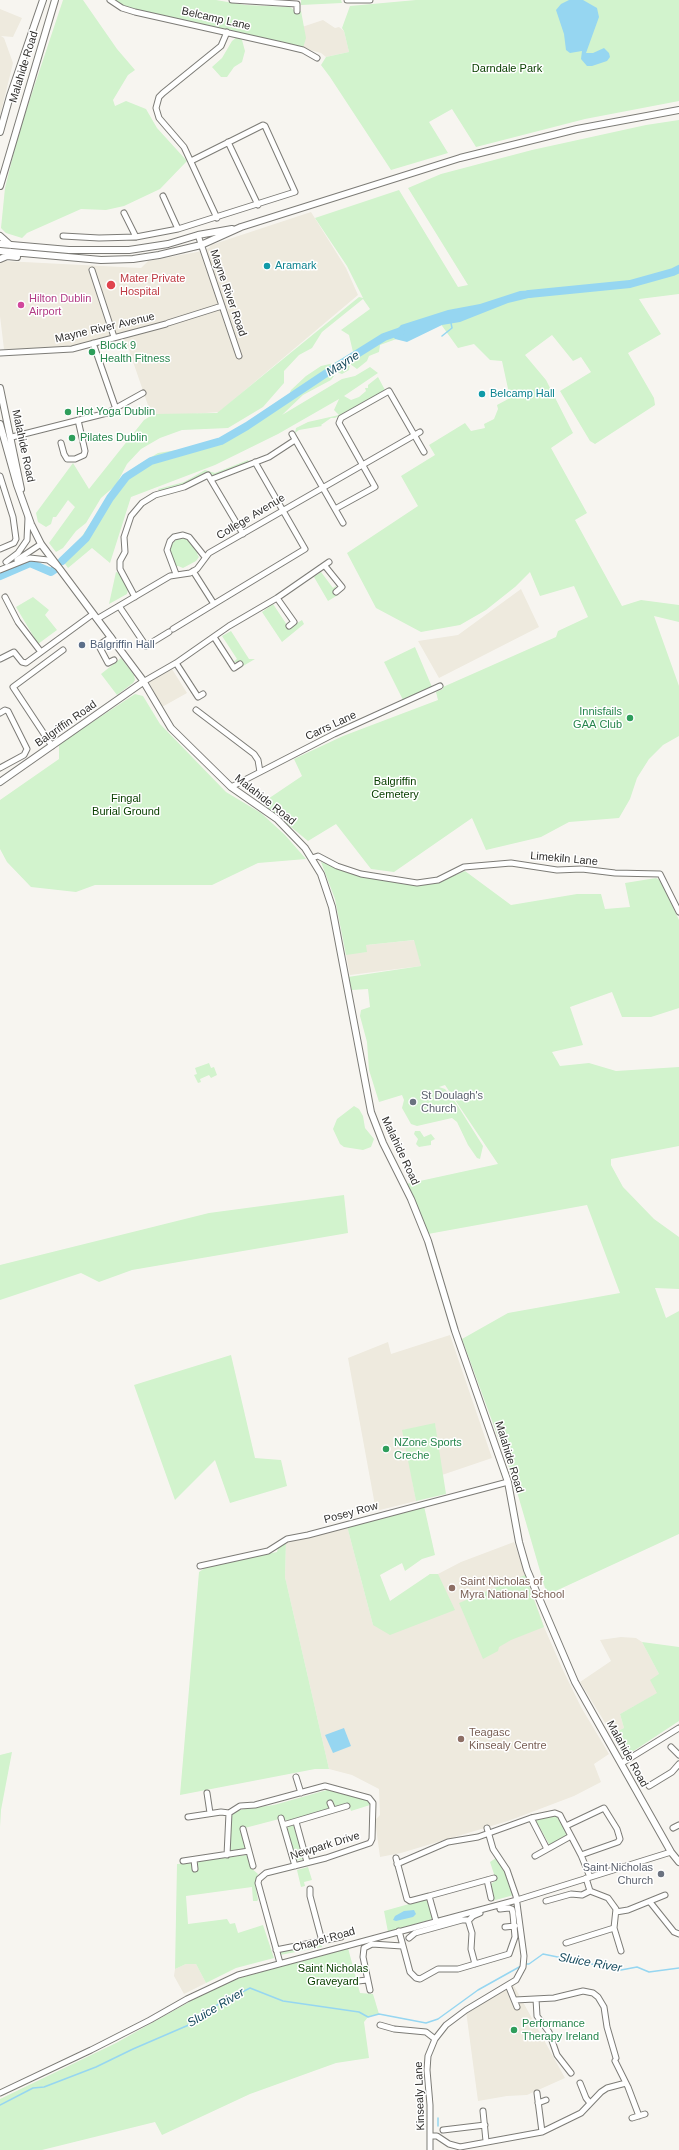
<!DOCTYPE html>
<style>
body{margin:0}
canvas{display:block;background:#f7f5f0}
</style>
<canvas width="679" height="2150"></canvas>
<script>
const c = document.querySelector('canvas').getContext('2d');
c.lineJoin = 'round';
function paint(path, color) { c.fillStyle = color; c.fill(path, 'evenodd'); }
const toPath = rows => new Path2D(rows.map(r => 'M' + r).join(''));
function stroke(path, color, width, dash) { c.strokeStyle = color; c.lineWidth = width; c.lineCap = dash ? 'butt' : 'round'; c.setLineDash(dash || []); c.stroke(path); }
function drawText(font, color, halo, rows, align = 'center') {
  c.font = font + ' Arial,sans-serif'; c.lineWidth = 3; c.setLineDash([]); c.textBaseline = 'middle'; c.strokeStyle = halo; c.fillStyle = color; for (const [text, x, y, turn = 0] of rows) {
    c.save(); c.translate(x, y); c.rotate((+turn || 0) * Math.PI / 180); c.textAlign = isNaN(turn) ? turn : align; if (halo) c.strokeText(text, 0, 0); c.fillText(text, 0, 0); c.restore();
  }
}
const built = toPath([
 [0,9,22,18,13,37,1,36,4,38,13,63,0,116],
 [323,20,335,28,339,27,344,31,349,52,326,57,321,53,303,48,302,27],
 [311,212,346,268,358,295,219,412,149,417,151,414,128,347,119,336,72,348,4,349,0,316,0,263,4,261,141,268,148,261,197,252,209,248,211,245],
 [521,589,539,627,439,678,418,641,458,635],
 [172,669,187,693,162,707,149,682],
 [415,940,421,966,350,975,346,954,366,952,366,945],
 [450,1335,492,1458,442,1475,435,1424,403,1430,416,1501,376,1511,348,1358,388,1342,391,1354],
 [347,1526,373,1625,430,1574,438,1574,461,1562,514,1542,544,1627,562,1668,581,1707,609,1754,594,1764,601,1782,574,1796,508,1821,401,1853,380,1857,375,1820,380,1815,379,1789,352,1775,329,1769,285,1577,286,1540],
 [621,1637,636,1638,642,1642,659,1674,658,1693,620,1714,624,1728,612,1734,580,1682,611,1661,600,1640],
 [186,1964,196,1964,206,1983,184,1994,174,1976,175,1969],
 [513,1984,565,2078,527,2095,507,2096,478,2101,466,2011]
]);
const green = toPath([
 [63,0,83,0,117,49,135,70,128,75,113,100,115,106,126,101,146,109,157,128,187,161,160,189,124,206,106,210,81,209,27,233,22,238,6,233,1,228,5,188,19,132],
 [114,0,216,0,245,5,290,7,295,11,301,11,306,38,303,48,153,14,123,6],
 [289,0,341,0,342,3,301,5,301,0],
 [416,0,679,0,679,101,585,119,476,147,452,109,429,122,448,153,391,170,330,77,321,65,326,57,349,52,344,31,342,28,350,6],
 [237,37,242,40,245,51,242,62,234,67,227,77,221,77,212,67,222,58,232,41],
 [679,120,679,294,639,299,661,334,628,353,654,398,655,405,595,444,590,441,560,391,591,372,581,357,573,361,552,335,525,355,546,380,573,433,551,448,587,513,575,520,622,606,641,600,679,605,679,622,654,616,679,686,679,736,663,745,649,759,637,778,630,799,619,818,569,822,541,837,486,850,472,818,394,872,371,869,336,824,308,841,262,803,302,776,294,759,343,736,438,700,436,692,443,689,443,687,556,637,558,631,588,617,574,586,540,596,530,572,515,587,486,610,460,625,421,632,376,608,347,553,418,506,401,476,435,455,429,445,465,423,471,431,485,428,484,424,494,419,498,409,497,405,510,398,502,361,490,360,474,344,458,348,440,323,380,345,379,352,369,356,367,361,357,369,350,364,349,370,342,374,337,372,331,380,303,395,282,415,342,379,355,376,370,367,378,373,344,396,351,400,359,397,366,391,365,388,368,388,368,385,378,377,385,390,335,418,331,418,321,425,322,426,299,430,295,433,296,428,308,422,339,415,334,410,339,399,278,434,215,465,131,497,110,563,92,548,68,568,61,558,78,542,100,510,114,497,114,492,126,476,138,465,158,453,177,450,194,450,272,413,287,399,291,390,306,376,321,366,334,363,353,352,349,335,341,330,370,309,363,299,322,332,312,348,299,355,284,371,284,383,263,407,228,428,182,430,160,438,141,449,127,464,116,485,101,498,86,523,76,531,63,548,56,552,49,543,75,507,68,500,56,517,53,517,51,524,46,527,38,522,36,513,73,463,89,489,144,420,154,414,217,413,359,297,363,298,347,266,315,218,399,190,458,287,468,285,408,188,441,174,532,150,646,125],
 [248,460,249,462,213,476,206,472,185,484,159,491,158,489,184,482,205,470,215,473],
 [183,538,187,538,200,552,197,554,199,557,196,561,183,568,178,566,175,567,169,557,169,547,177,539],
 [116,572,119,573,128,590,127,594,109,604],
 [321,572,333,588,337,585,334,590,338,595,328,601,314,577],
 [33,597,49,610,45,615,57,630,38,644,16,607],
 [273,604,289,628,302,620,304,624,282,642,262,612],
 [231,631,249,659,255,659,231,673,241,666,239,662,233,662,237,659,222,636],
 [415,647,432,687,403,700,384,662],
 [121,658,134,675,135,680,133,683,117,695,101,674],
 [135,694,143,696,160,724,226,792,261,813,285,835,306,859,258,863,212,885,95,885,76,892,31,887,7,862,0,849,0,800,59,759,59,744],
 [321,862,360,876,417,885,439,882,465,871,511,905,577,894,601,894,605,909,630,907,625,883,656,878,660,880,679,920,679,1008,651,1017,622,1017,612,992,570,1007,583,1045,552,1052,560,1066,589,1063,616,1071,679,1067,679,1146,611,1159,611,1165,623,1187,654,1219,679,1237,679,1289,655,1288,666,1318,679,1311,679,1534,547,1595,513,1478,462,1339,508,1313,620,1293,587,1205,428,1234,406,1184,498,1164,445,1085,439,1087,445,1089,456,1103,483,1146,480,1159,477,1158,468,1145,457,1122,452,1118,417,1126,411,1124,402,1108,404,1100,402,1095,379,1102,369,1070,367,1042,360,1016,361,1010,370,1007,368,989,352,990,348,977,421,966,414,940,366,945,367,952,346,955,335,899],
 [209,1063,211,1068,214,1067,217,1075,211,1078,209,1075,200,1079,201,1082,198,1083,194,1075,197,1074,195,1068],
 [354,1106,359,1109,363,1116,365,1128,374,1139,371,1147,363,1150,344,1147,340,1144,333,1129,337,1119],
 [415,1131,420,1131,424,1137,431,1134,435,1139,431,1141,431,1145,419,1147,416,1144,418,1139,414,1134],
 [344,1195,348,1233,132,1270,99,1282,81,1273,0,1300,0,1265,209,1213],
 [231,1355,255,1458,281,1460,287,1486,230,1503,215,1460,175,1500,134,1385],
 [435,1423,446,1494,416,1501,402,1430],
 [424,1506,435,1555,422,1559,405,1571,402,1563,380,1575,390,1601,430,1574,438,1574,455,1610,390,1635,373,1625,347,1526],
 [286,1540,285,1577,329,1769,315,1769,180,1795,199,1572,208,1566,277,1552,280,1542],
 [525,1575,544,1627,511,1640,499,1647,498,1651,483,1659,459,1603],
 [642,1642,679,1647,679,1721,629,1754,625,1754,612,1734,624,1728,620,1714,657,1693,650,1680,659,1674],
 [12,1752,1,1810,0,1827,0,1755],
 [327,1790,368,1799,370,1805,351,1811,348,1803,336,1807,332,1802,329,1809,287,1821,283,1818,241,1829,246,1849,230,1852,231,1816,238,1810,274,1805],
 [557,1815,569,1836,550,1846,535,1819],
 [293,1824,304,1859,295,1861,287,1827],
 [247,1855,251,1868,258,1874,255,1883,258,1900,257,1901,253,1901,252,1887,186,1896,188,1924,227,1919,230,1924,235,1923,238,1933,263,1925,274,1958,236,1968,206,1983,196,1964,186,1964,175,1969,177,1864,192,1863,193,1865,198,1861],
 [496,1858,509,1877,514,1895,492,1901,491,1899,494,1898,491,1884,496,1880,490,1862],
 [308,1867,312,1880,304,1882,305,1886,301,1887,297,1870],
 [427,1899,433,1919,388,1932,384,1911],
 [310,1944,322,1944,322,1947,280,1955,280,1951],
 [348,1948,360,1993,373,1994,379,2014,368,2017,364,2022,369,2058,336,2063,250,2094,162,2135,155,2122,42,2150,0,2150,0,2099,116,2043,216,1987,240,1978]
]);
const water = toPath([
 [569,0,583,0,597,8,599,17,586,53,593,53,604,48,609,53,610,57,607,61,592,66,587,66,581,59,582,51,570,53,566,50,564,34,556,10,561,4],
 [535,290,539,293,537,296,508,303,460,322,442,325,407,342,395,339,392,335,401,325,448,310,480,304,520,291],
 [344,1728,351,1746,333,1753,325,1735],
 [414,1910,416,1914,413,1917,396,1921,393,1920,395,1916,404,1911]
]);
const stream = toPath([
 [442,336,452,328,451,323],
 [527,1964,529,1964,543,1954,621,1970,637,1967,649,1972,679,1968],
 [0,2105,33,2088,44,2087,96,2067,133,2049,191,2024,217,2005,250,1988,283,2001,359,2012,368,2017,379,2014,426,2023,438,2019,478,1990,521,1966],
 [438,2118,438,2126]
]);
const river = toPath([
 [529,294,630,284,673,272,679,269],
 [62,561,86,538,110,498,126,477,151,461,221,441,247,426,328,372,384,337,401,331],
 [0,576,30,563,51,572,54,570]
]);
const minor = toPath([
 [110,0,122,8,135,12,282,45,303,50,317,58],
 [232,0,297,4,297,11],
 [347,0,370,0],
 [228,142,258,205],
 [163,196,178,229],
 [124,213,136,237],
 [217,218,184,147,159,118,156,108,159,97,163,93,221,46,227,32],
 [198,235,239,356],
 [63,236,99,238,136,237,178,229,295,192,265,126,263,125,191,161],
 [92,270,114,337],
 [168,323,222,306],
 [93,343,116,409],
 [0,353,72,349,166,324],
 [292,434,343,523],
 [12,437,107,413,143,393],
 [61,443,64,454,67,459,75,459,84,455,85,451,78,420],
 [0,476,13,517,16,539,14,543,0,549],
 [212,479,269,457,295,440],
 [335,509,375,487,339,423,341,418,389,391,424,452],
 [17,560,41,544],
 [6,562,18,553,27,540,28,518],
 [325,566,342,587,336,592],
 [0,570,30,558,48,560,56,566],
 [176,574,167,550,170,541,174,537,183,535,189,537,205,557],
 [5,597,18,622,41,652],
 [135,597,120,569,120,561,125,552,124,537,131,516,142,503,155,495,184,487,208,475,243,534],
 [277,598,294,622,289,626],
 [214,604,305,549,255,462],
 [119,606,146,646,169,632],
 [97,619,170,576,190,573,197,569,209,553,420,432],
 [173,629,214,604,193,571],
 [111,637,102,643,100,648,108,663,114,660],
 [214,637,234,668,240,664],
 [0,659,14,652,22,662,26,663,93,614],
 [176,663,198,697,203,694],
 [143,682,176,663,229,626,277,598,329,562],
 [196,710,254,754,258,760,260,772],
 [0,713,5,710,8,711,27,749,24,755,0,768],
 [52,746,13,687,63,650],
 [231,787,334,734,440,686],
 [312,858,318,856,337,866,361,874,417,883,438,880,464,867,511,863,557,870,582,869,615,873,660,874,679,912],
 [200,1566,268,1551,287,1539,308,1535,508,1482],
 [671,1747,679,1755],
 [622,1763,679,1728],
 [296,1777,301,1793],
 [649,1786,672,1772,679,1764],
 [207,1793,210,1813],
 [330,1803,333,1810],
 [229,1813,240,1806,255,1805,325,1786,369,1798,373,1803,372,1839,370,1843,326,1858,266,1873,259,1879,258,1883,280,1963],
 [188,1817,221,1812,229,1813],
 [281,1818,295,1866],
 [531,1818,547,1849],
 [296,1822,307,1862],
 [283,1825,347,1806],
 [566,1826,604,1808,617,1829,620,1839,618,1842,581,1855],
 [673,1828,679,1825],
 [243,1829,253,1866],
 [227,1855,229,1813],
 [535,1856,571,1836],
 [396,1858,407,1899,410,1901,429,1896,436,1921],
 [194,1860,195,1869],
 [183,1861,249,1851],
 [397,1864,448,1842,478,1837,531,1818,555,1813,560,1815,562,1819,581,1855,590,1877],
 [586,1878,590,1891,608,1898,616,1909,614,1928,621,1951],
 [487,1880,491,1898],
 [310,1889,310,1896,322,1941],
 [429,1896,494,1878],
 [546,1901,571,1894,582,1895,590,1891],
 [650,1902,674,1932,679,1934],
 [616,1912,628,1910,665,1895],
 [468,1921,473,1916,480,1913],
 [505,1927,515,1926],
 [399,1931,410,1972,416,1978,420,1979,438,1969,458,1969,509,1954,515,1937,513,1914,512,1909,509,1908,500,1909],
 [409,1938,415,1933,462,1920,468,1920,472,1933,471,1949,475,1964],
 [566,1943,614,1928],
 [276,1950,341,1937],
 [358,1981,367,1980],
 [508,1985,517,2007],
 [370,1990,363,1957,364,1948,372,1944,402,1946],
 [536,1999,537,2016,549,2032,557,2055,571,2073],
 [515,2000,554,1998,583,1991,593,1993,598,1997,604,2007,607,2027,616,2058],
 [380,2025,394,2029,426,2032,435,2039],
 [615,2061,628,2087,639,2116],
 [580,2083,586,2098,590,2103],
 [0,2093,91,2050,150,2020,187,1999,238,1975,517,1900,671,1852],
 [537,2093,542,2132],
 [538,2103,546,2100],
 [483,2111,486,2141],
 [632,2118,645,2114],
 [443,2130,485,2125],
 [431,2136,437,2136,449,2144,460,2147,542,2132,581,2113,601,2092,607,2088,626,2083],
 [430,2150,430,2105,427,2070,428,2056,435,2039,446,2025,466,2010,516,1980,523,1967,524,1956,516,1896,507,1870,493,1849,487,1828]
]);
const major = toPath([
 [0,132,10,96,43,0],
 [0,186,55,0],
 [0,236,10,245],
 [0,244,69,250,129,250,168,244,198,235,232,229],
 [0,251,101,260,133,259,159,255,201,245,241,227,460,158,577,129,679,110],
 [0,259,7,256,17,257],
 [0,388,21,489],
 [0,424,17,485,31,524,41,544,142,679,171,728,231,787,277,819,305,848,321,874,332,907,371,1112,383,1143,411,1199,428,1241,455,1331,508,1482,519,1542,527,1570,575,1682,671,1852,679,1862],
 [0,782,143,682]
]);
const markers = [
 [267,266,4,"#0f9aa8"],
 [111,285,5,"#e0444e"],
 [21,305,4,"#d1479c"],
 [92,352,4,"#2e9e5b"],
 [482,394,4,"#0f9aa8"],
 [68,412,4,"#2e9e5b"],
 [72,438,4,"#2e9e5b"],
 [82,645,4,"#5c6f8a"],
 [630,718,4,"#2e9e5b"],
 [413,1102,4,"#6b7280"],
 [386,1449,4,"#2e9e5b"],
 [452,1588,4,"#8d6e63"],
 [461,1739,4,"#8d6e63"],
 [661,1874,4,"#6b7280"],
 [514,2030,4,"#2e9e5b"]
];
const streetNames = [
 ["Belcamp Lane",216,19,13],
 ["Malahide Road",24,67,-73],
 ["Mayne River Road",228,293,71],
 ["Mayne River Avenue",105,328,-13],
 ["Malahide Road",23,446,78],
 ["College Avenue",251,517,-31],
 ["Balgriffin Road",66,724,-35],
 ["Carrs Lane",331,726,-25],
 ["Malahide Road",265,800,38],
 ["Limekiln Lane",564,859,5],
 ["Malahide Road",400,1151,65],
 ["Malahide Road",509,1457,73],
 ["Posey Row",351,1513,-15],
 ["Malahide Road",627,1754,61],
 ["Newpark Drive",325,1846,-17],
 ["Chapel Road",324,1940,-16],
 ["Kinsealy Lane",420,2096,-92]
];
const parkNames = [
 ["Darndale Park",507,69],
 ["Balgriffin",395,782],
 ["Cemetery",395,795],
 ["Fingal",126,799],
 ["Burial Ground",126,812],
 ["Saint Nicholas",333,1969],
 ["Graveyard",333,1982]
];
const cultureNames = [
 ["Aramark",275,266],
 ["Belcamp Hall",490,394]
];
const healthNames = [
 ["Mater Private",120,279],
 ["Hospital",120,292]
];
const hotelNames = [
 ["Hilton Dublin",29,299],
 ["Airport",29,312]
];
const leisureNames = [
 ["Block 9",100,346],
 ["Health Fitness",100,359],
 ["Hot Yoga Dublin",76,412],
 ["Pilates Dublin",80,438],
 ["Innisfails",622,712,"right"],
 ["GAA Club",622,725,"right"],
 ["NZone Sports",394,1443],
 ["Creche",394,1456],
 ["Performance",522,2024],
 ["Therapy Ireland",522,2037]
];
const serviceNames = [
 ["Balgriffin Hall",90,645]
];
const worshipNames = [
 ["St Doulagh's",421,1096],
 ["Church",421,1109],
 ["Saint Nicholas",653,1868,"right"],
 ["Church",653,1881,"right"]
];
const educationNames = [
 ["Saint Nicholas of",460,1582],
 ["Myra National School",460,1595],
 ["Teagasc",469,1733],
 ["Kinsealy Centre",469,1746]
];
const waterNames = [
 ["Mayne",343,364,-32],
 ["Sluice River",590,1963,10],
 ["Sluice River",216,2008,-31]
];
paint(built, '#eeeade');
paint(green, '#d2f3cd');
paint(water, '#96d6f1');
stroke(stream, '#96d6f1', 1.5);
stroke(river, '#96d6f1', 8);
stroke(minor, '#7d7c77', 7);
stroke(major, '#7d7c77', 8);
stroke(minor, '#fff', 5);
stroke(major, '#fff', 6);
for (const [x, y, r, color] of markers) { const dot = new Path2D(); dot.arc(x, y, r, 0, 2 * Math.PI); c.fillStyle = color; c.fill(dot); stroke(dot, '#fff', 1.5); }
drawText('11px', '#302f2d', '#fff', streetNames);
drawText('11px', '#0a4001', '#fff', parkNames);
drawText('11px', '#0d838f', '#fff', cultureNames, 'left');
drawText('11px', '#be3a42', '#fff', healthNames, 'left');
drawText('11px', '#b23c85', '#fff', hotelNames, 'left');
drawText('11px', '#27864d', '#fff', leisureNames, 'left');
drawText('11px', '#4e5e75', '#fff', serviceNames, 'left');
drawText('11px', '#5b616d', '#fff', worshipNames, 'left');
drawText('11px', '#785e54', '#fff', educationNames, 'left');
drawText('italic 12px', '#14495c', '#fff', waterNames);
</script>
